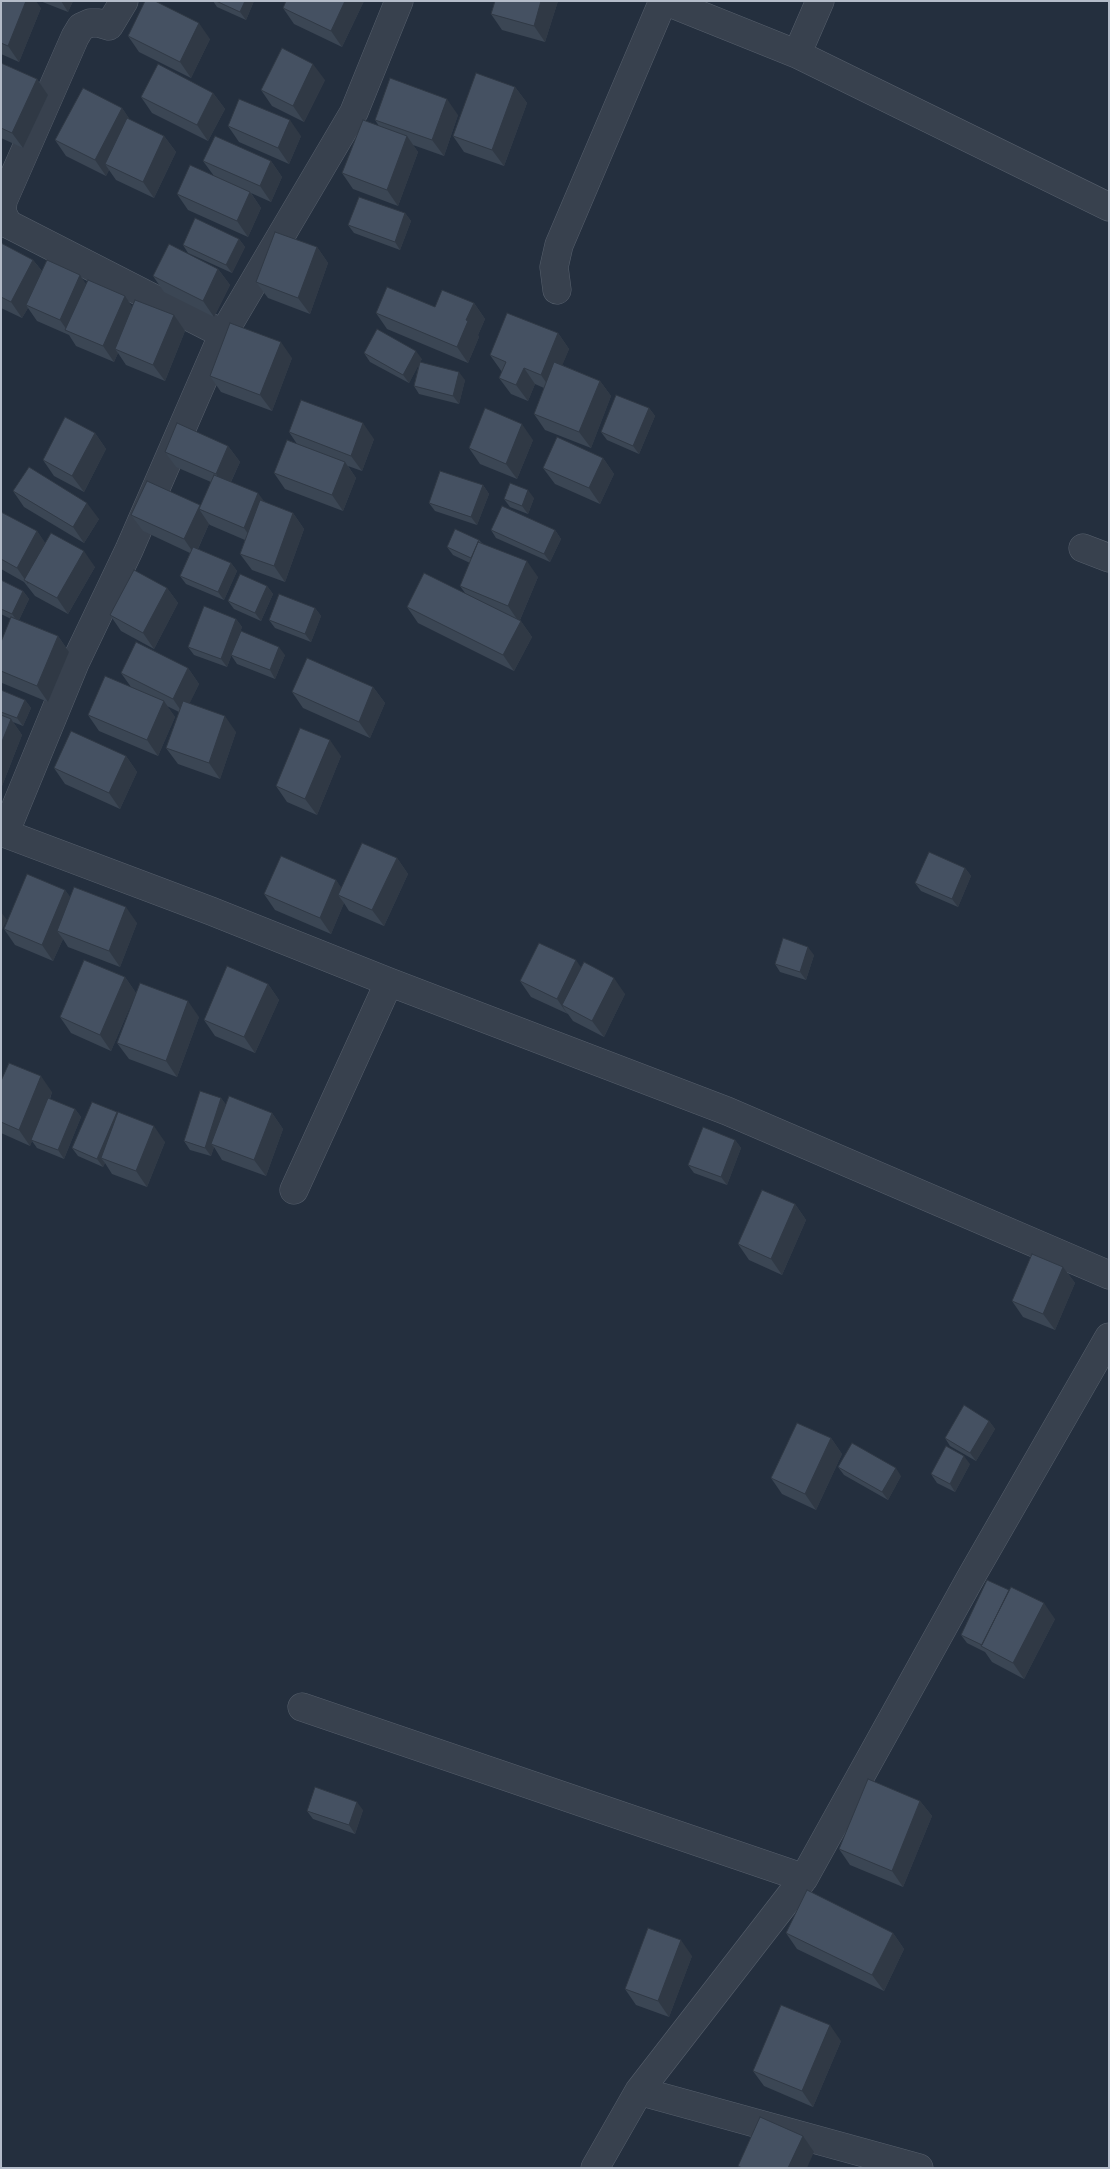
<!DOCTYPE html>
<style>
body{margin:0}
#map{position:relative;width:1110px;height:2169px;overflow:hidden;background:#242f3e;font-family:Poppins,sans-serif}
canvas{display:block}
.frame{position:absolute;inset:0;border:2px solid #b4bcc9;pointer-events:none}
</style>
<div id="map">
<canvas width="1110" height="2169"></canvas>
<div class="frame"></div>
</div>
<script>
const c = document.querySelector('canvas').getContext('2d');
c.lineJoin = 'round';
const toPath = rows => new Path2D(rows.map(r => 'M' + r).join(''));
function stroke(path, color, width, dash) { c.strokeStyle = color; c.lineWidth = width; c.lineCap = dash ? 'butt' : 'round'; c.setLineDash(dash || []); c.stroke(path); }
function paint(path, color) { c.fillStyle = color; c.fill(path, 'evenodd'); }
const minor = toPath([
 [124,1,109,26,99,23,90,23,81,27,75,37,3,201,2,212,8,224,223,334],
 [665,1,797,54,1109,207],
 [797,54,820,1],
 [557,290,554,267,559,245,663,1],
 [1083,548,1109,558],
 [1,832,211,911,389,982,727,1111,1109,1275],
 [5,833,75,663,129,550,223,334,354,112,399,1],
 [294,1190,389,982],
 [302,1707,804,1878],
 [639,2091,919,2168],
 [595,2168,639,2091,804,1878,971,1577,1109,1337]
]);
const wall = toPath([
 [1,1,41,8,19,62,1,54],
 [40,1,73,1,68,12],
 [213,1,254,1,246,20,217,7],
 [364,1,342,47,294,24,283,8],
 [495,1,558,1,545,42,502,30,491,14],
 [128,36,210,39,191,78,139,52],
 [1,63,37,79,48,95,23,148,1,138],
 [325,80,304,122,272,106,261,90],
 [515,87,527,103,504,166,464,152,453,136],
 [213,93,225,109,208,141,152,113,141,97],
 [122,108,130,120,164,136,176,152,154,198,116,180,109,170,106,176,66,156,55,140],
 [458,115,444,156,413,145,418,152,398,206,353,189,342,173,379,126,375,120],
 [228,126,301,136,289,164,239,142],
 [203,161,271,161,282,177,271,202,251,193,261,208,248,237,188,210,177,194,214,176],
 [405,213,411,221,400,250,354,233,348,225],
 [239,239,245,247,232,273,188,253,183,245],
 [1,243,33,260,42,271,86,284,132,307,185,331,165,381,126,365,118,353,114,362,76,346,69,335,37,321,28,308,22,318,1,308],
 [317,247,328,263,310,314,268,298,256,282],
 [218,269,230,285,214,317,164,292,153,276],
 [474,303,485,319,478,335,479,337,468,363,387,329,376,313],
 [558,333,569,349,562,365,600,381,611,396,591,448,545,430,534,414,544,388,535,384,528,401,511,394,499,378,502,372,490,355],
 [364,353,422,359,420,362,465,380,459,404,419,394,414,386,419,364,409,383,370,362],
 [292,358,272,411,221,392,210,376],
 [649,408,655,416,639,454,607,440,601,432],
 [289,432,374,439,362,471,348,466,356,478,343,511,285,489,274,473,297,444],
 [95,433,106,449,84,492,54,476,43,460],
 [533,440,517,479,480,464,469,448],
 [228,446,240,462,231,482,265,502,293,513,304,529,285,582,252,570,240,554,245,540,210,525,209,524,198,549,231,563,237,571,224,600,186,584,180,576,190,553,143,531,131,515,200,505,201,506,211,482,176,467,165,452],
 [603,458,614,474,600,504,555,484,543,468],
 [483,485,489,494,477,525,435,511,429,503],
 [13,491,99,519,84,543,24,507],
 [534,498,528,514,510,507,504,499],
 [1,512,37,531,45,543,95,567,68,614,35,596,24,582,1,569],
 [491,530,555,530,561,539,550,562,496,538],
 [479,540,482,543,538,577,520,620,532,637,514,671,418,623,407,607,465,593,460,586,470,563,453,555,447,547],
 [1,580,23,591,29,599,19,620,58,636,69,652,48,702,2,683,1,682,1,642,11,619,1,614],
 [267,586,273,594,261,621,234,609,228,601],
 [167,588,178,603,154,649,121,631,110,615],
 [315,608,321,616,311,642,275,628,269,620],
 [236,619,242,627,227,667,194,655,188,647],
 [231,655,285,655,275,679,237,664],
 [188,668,199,684,189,704,236,732,220,779,178,764,166,748,179,712,167,706,175,717,158,756,99,731,88,715,131,687,121,673],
 [373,687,385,703,370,738,303,708,292,692],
 [1,690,25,700,31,708,23,726,13,722,22,735,2,786],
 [126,756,137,772,120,809,65,784,54,768],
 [341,756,317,815,287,802,276,786],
 [397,858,408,874,384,926,349,911,344,903,331,934,275,910,264,894,336,880,341,888],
 [965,868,971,876,958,907,921,891,915,883],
 [65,890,70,897,137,923,120,967,68,947,63,939,53,961,15,945,4,929],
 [814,955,806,980,780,972,775,964],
 [581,967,625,994,604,1037,573,1021,568,1014,531,997,520,981],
 [125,977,136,993,111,1051,71,1033,60,1017],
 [268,984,279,1000,255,1053,215,1036,204,1020],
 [199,1017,177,1077,129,1059,117,1043],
 [1,1081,52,1092,50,1099,75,1109,81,1117,64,1159,37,1148,32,1141,30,1146,1,1133],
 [221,1098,226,1105,272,1113,283,1129,266,1176,222,1160,214,1147,211,1156,190,1150,184,1141],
 [118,1114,165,1142,147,1187,112,1174,105,1163,103,1167,78,1156,72,1148],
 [735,1140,741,1148,727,1185,694,1173,688,1165],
 [795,1204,806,1220,782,1275,749,1260,738,1244],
 [1063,1267,1075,1283,1055,1330,1023,1317,1012,1301],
 [989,1421,995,1429,976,1461,950,1446,945,1438],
 [831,1438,842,1454,816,1510,782,1494,771,1478],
 [970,1464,955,1492,937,1483,931,1474],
 [838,1467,901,1476,888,1500,844,1475],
 [1055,1619,1024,1679,992,1662,985,1652,967,1643,961,1635],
 [920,1801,932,1816,903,1887,850,1865,839,1849],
 [363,1810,355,1834,313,1819,307,1811],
 [786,1933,893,1933,904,1949,884,1991,797,1949],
 [692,1956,669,2017,636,2005,625,1989],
 [841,2041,813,2107,764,2086,753,2071]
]);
const shadedWall = toPath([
 [26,1,36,1,41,8,19,62,8,46],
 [61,1,73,1,68,12],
 [245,1,254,1,246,20,240,12],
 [345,1,364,1,342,47,331,31],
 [541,1,558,1,545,42,534,26],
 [199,23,210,39,191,78,180,62],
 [313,64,325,80,304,122,293,106],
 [37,79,48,95,23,148,12,133],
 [515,87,527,103,504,166,492,150],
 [213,93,225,109,208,141,197,125],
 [447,99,458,115,444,156,432,140],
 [122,108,133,124,105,164,109,170,106,176,95,160],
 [290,120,301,136,289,164,278,148],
 [164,136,176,152,154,198,143,182],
 [407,136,418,152,398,206,387,190],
 [271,161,282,177,271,202,260,186],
 [250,192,261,208,248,237,237,221],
 [405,213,411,221,400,250,395,242],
 [239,239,245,247,232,273,226,265],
 [317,247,328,263,310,314,298,298],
 [33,260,45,275,26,305,28,308,22,318,11,302],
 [218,269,230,285,214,317,203,301],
 [80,275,91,291,67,330,60,320],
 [125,296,136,312,115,349,118,353,114,362,103,346],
 [474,303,485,319,478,335,479,337,468,363,457,347,466,320],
 [174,315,185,331,165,381,153,365],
 [558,333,569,349,552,391,541,375],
 [281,342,292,358,272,411,260,395],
 [416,351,422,359,409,383,403,375],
 [524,368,535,384,528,401,516,385],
 [459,372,465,380,459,404,453,396],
 [600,381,611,396,591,448,579,432],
 [649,408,655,416,639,454,633,446],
 [363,423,374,439,362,471,351,456],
 [522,424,533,440,517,479,506,464],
 [95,433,106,449,84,492,72,476],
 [228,446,240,462,227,490,216,474],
 [603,458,614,474,600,504,589,488],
 [345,462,356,478,343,511,332,495],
 [483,485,489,494,477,525,471,517],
 [528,490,534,498,528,514,522,506],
 [258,493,270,509,255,544,244,528],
 [87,503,99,519,84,543,73,527],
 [200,505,205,512,199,509,209,524,195,555,184,539],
 [293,513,304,529,285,582,274,566],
 [555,530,561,539,550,562,544,554],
 [37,531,48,547,28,584,17,568],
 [84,551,95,567,68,614,57,598],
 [527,561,538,577,519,622,508,606],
 [231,563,237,571,224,600,218,592],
 [267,586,273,594,261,621,255,613],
 [167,588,178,603,154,649,143,633],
 [23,591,29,599,18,622,12,614],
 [315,608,321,616,311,642,305,634],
 [236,619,242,627,227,667,221,659],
 [521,621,532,637,514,671,503,655],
 [58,636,69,652,48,702,37,686],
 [279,647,285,655,275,679,270,670],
 [188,668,199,684,184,715,173,699],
 [373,687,385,703,370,738,359,722],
 [25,700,31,708,23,726,17,718],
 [164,701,175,717,158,756,147,740],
 [225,716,236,732,220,779,209,763],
 [11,719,22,735,2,786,1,744],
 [330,740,341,756,317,815,305,799],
 [126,756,137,772,120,809,109,793],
 [397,858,408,874,384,926,372,910],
 [965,868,971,876,958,907,952,899],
 [336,880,347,896,338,895,344,903,331,934,320,918],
 [65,890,77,906,57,931,63,939,53,961,42,945],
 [126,907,137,923,120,967,109,951],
 [1,912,7,920,1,932],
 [808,947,814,955,806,980,800,972],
 [576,960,587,976,562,1005,568,1015,557,999],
 [125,977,136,993,111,1051,100,1035],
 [614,978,625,994,604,1037,592,1021],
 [268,984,279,1000,255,1053,244,1037],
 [188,1001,199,1017,177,1077,166,1061],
 [41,1076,52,1092,30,1146,19,1130],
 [221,1098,227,1106,211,1144,214,1147,211,1156,205,1148],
 [75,1109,81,1117,64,1159,58,1150],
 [117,1112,123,1121,101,1158,105,1163,103,1167,97,1159],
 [272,1113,283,1129,266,1176,254,1160],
 [154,1126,165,1142,147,1187,136,1171],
 [735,1140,741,1148,727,1185,721,1177],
 [795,1204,806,1220,782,1275,771,1259],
 [1063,1267,1075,1283,1055,1330,1043,1314],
 [989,1421,995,1429,976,1461,970,1453],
 [831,1438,842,1454,816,1510,805,1494],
 [964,1456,970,1464,955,1492,950,1484],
 [896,1468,901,1476,888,1500,882,1492],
 [1044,1603,1055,1619,1024,1679,1013,1663],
 [920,1801,932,1816,903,1887,892,1871],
 [357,1802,363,1810,355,1834,349,1825],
 [893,1933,904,1949,884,1991,872,1975],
 [681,1940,692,1956,669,2017,658,2001],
 [830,2025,841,2041,813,2107,802,2091],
 [803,2136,814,2152,807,2168,788,2168]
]);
const building = toPath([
 [1,1,26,1,8,46,1,43,1,1],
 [145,1,155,1,199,23,180,62,128,36,145,1],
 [216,1,245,1,240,12,216,1],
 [286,1,345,1,331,31,283,8,286,1],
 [495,1,541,1,534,26,491,14,495,1],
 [282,48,313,64,293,106,261,90,282,48],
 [1,63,37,79,12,133,1,128,1,63],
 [158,64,213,93,197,125,141,97,158,64],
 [476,73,515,87,492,150,453,136,476,73],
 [390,78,447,99,432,140,375,120,390,78],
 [83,88,122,108,95,160,55,140,83,88],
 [239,99,290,120,278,148,228,126,239,99],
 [127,118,164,136,143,182,105,164,127,118],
 [363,120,407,136,387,190,342,173,363,120],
 [215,136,271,161,260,186,203,161,215,136],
 [190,165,250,192,237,221,177,194,190,165],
 [359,197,405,213,395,242,348,225,359,197],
 [195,218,239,239,226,265,183,245,195,218],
 [275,232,317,247,298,298,256,282,275,232],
 [1,243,33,260,11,302,1,297,1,243],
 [169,244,218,269,203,301,153,276,169,244],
 [47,260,80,275,60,320,26,305,47,260],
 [88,280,125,296,103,346,65,330,88,280],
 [387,287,435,307,442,290,474,303,466,320,468,321,457,347,376,313,387,287],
 [135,300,174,315,153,365,115,349,135,300],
 [507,313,558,333,541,375,524,368,516,385,499,378,506,362,490,355,507,313],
 [230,323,281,342,260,395,210,376,230,323],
 [377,329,416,351,403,375,364,353,377,329],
 [420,362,459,372,453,396,414,386,420,362],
 [554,362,600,381,579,432,534,414,554,362],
 [616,395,649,408,633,446,601,432,616,395],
 [301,400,363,423,351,456,289,432,301,400],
 [485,408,522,424,506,464,469,448,485,408],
 [65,417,95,433,72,476,43,460,65,417],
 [177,423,228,446,216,474,165,452,177,423],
 [557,437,603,458,589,488,543,468,557,437],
 [287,440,345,462,332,495,274,473,287,440],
 [29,467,87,503,73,527,13,491,29,467],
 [440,471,483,485,471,517,429,503,440,471],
 [214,475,258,493,244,528,199,509,214,475],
 [147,481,200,505,184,539,131,515,147,481],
 [510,483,528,490,522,506,504,499,510,483],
 [260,500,293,513,274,566,240,554,260,500],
 [502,506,555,530,544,554,491,530,502,506],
 [1,512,37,531,17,568,1,559,1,512],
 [455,529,479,540,471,558,447,547,455,529],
 [51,533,84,551,57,598,24,580,51,533],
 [478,542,527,561,508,606,460,586,478,542],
 [193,547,231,563,218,592,180,576,193,547],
 [134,570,167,588,143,633,110,615,134,570],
 [424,573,521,621,503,655,407,607,424,573],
 [240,574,267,586,255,613,228,601,240,574],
 [1,580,23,591,12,614,1,609,1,580],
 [279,594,315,608,305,634,269,620,279,594],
 [204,606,236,619,221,659,188,647,204,606],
 [11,617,58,636,37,686,1,671,1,642,11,617],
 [241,631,279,647,270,670,231,655,241,631],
 [136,642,188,668,173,699,121,673,136,642],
 [307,658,373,687,359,722,292,692,307,658],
 [105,676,164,701,147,740,88,715,105,676],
 [1,690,25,700,17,718,1,712,1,690],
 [183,701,225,716,209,763,166,748,183,701],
 [1,715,11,719,1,744,1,715],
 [300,728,330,740,305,799,276,786,300,728],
 [71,731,126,756,109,793,54,768,71,731],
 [362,843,397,858,372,910,338,895,362,843],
 [929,852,965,868,952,899,915,883,929,852],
 [281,856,336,880,320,918,264,894,281,856],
 [27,874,65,890,42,945,4,929,27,874],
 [74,887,126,907,109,951,57,931,74,887],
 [783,938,808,947,800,972,775,964,783,938],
 [539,943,576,960,557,999,520,981,539,943],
 [84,960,125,977,100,1035,60,1017,84,960],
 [584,962,614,978,592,1021,562,1005,584,962],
 [227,966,268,984,244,1037,204,1020,227,966],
 [140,983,188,1001,166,1061,117,1043,140,983],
 [9,1063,41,1076,19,1130,1,1122,1,1081,9,1063],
 [200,1091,221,1098,205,1148,184,1141,200,1091],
 [229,1096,272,1113,254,1160,211,1144,229,1096],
 [48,1098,75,1109,58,1150,31,1140,48,1098],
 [92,1102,117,1112,97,1159,72,1148,92,1102],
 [118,1112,154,1126,136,1171,101,1158,118,1112],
 [703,1127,735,1140,721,1177,688,1165,703,1127],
 [762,1190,795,1204,771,1259,738,1244,762,1190],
 [1032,1254,1063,1267,1043,1314,1012,1301,1032,1254],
 [964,1405,989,1421,970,1453,945,1438,964,1405],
 [797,1423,831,1438,805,1494,771,1478,797,1423],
 [852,1443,896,1468,882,1492,838,1467,852,1443],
 [946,1446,964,1456,950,1484,931,1474,946,1446],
 [987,1580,1009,1590,982,1645,961,1635,987,1580],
 [1011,1587,1044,1603,1013,1663,981,1646,1011,1587],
 [868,1779,920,1801,892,1871,839,1849,868,1779],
 [315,1787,357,1802,349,1825,307,1811,315,1787],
 [807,1890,893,1933,872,1975,786,1933,807,1890],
 [648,1928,681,1940,658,2001,625,1989,648,1928],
 [781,2005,830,2025,802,2091,753,2071,781,2005],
 [760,2117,803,2136,788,2168,742,2168,738,2166,760,2117]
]);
stroke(minor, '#565f6c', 29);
stroke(minor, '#38414e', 28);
paint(wall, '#3b4654');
paint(shadedWall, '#303945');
paint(building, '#455162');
stroke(building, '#303945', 1);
</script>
